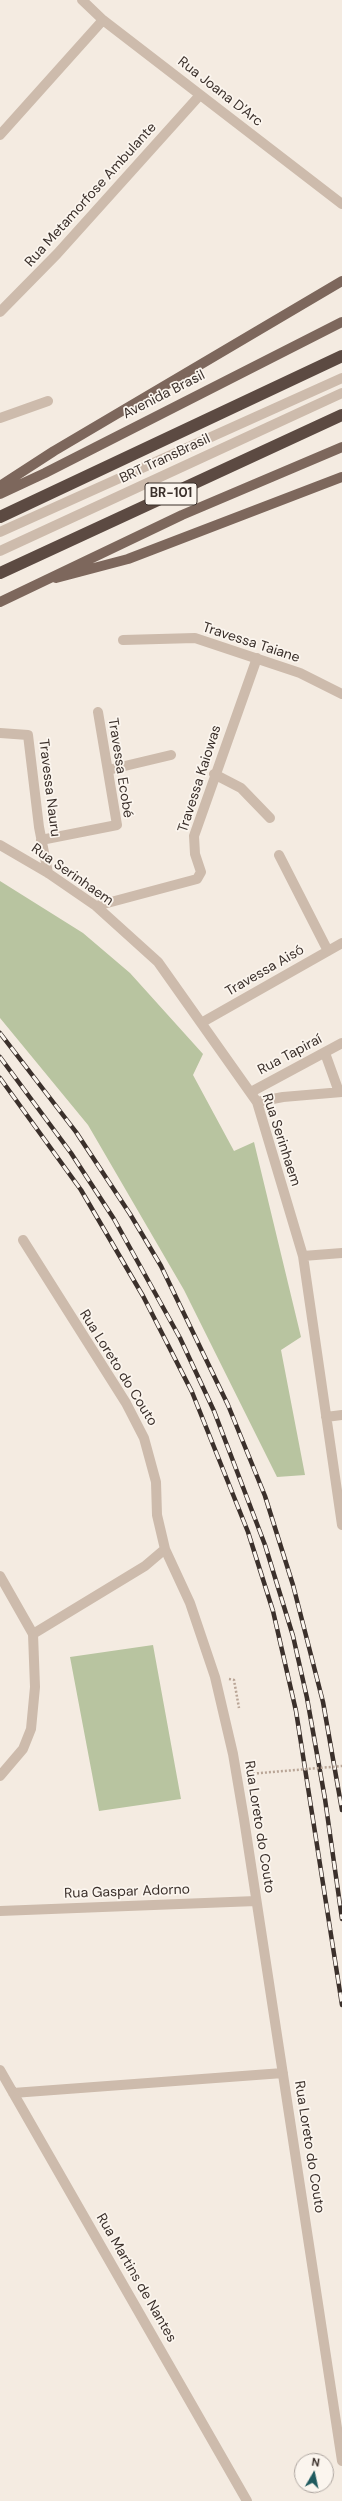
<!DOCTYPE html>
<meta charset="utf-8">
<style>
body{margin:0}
#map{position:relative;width:342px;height:2501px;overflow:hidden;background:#f4ebe1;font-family:"DM Sans",sans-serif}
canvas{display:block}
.north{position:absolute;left:294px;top:2453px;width:40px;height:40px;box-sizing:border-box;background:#fbf5ee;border:1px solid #aea6a0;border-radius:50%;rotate:9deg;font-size:11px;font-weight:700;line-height:16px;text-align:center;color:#3b302b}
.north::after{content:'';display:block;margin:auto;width:14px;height:18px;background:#1f5a5e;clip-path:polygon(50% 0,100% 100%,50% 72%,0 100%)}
</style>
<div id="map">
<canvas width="342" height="2501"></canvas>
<div class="north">N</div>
</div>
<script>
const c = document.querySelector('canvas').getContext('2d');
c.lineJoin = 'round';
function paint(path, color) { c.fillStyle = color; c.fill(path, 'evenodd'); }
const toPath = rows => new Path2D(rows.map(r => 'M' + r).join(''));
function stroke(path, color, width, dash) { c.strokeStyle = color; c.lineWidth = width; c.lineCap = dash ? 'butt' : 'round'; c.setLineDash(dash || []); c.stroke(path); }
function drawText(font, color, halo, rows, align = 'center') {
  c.font = font + ' "DM Sans",sans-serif'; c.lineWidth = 3.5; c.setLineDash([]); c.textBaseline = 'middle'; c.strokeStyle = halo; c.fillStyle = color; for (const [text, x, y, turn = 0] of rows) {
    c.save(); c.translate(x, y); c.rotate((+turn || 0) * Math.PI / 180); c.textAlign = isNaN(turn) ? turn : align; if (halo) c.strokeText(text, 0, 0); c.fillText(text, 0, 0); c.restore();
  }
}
const green = toPath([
 [0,881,83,933,130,973,203,1054,193,1075,234,1151,254,1142,301,1337,281,1350,305,1475,277,1477,184,1290,88,1125,0,1018],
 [153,1645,181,1799,99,1811,70,1657]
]);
const path = toPath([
 [229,1679,234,1680,239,1708]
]);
const minor = toPath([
 [82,0,103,20,342,204],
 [0,135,103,20],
 [0,312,57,254,200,95],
 [0,418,48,401],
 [0,532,342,378],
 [0,551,342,393],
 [123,640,195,638,300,673,342,694],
 [0,733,28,735,39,827,48,873],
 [108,770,171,755],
 [214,774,241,788,270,818],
 [41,840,117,825,98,712],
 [0,845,48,873,96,906,158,962,257,1102,303,1256,342,1525],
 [279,855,328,951],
 [96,906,197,879,201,872,195,854,194,836,257,658],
 [201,1023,342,943],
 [325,1053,339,1092],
 [251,1092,342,1043],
 [257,1102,283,1097,342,1092],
 [23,1240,126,1403,144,1438,156,1482,157,1515,165,1549,190,1603,215,1677,233,1754,244,1819,342,2461],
 [303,1256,342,1253],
 [326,1417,342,1415],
 [0,1576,33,1634,35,1687,31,1729,23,1749,0,1776],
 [33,1634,145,1566,165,1549],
 [0,1911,256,1901],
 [0,2070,247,2501],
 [13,2093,283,2073]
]);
const major = toPath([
 [0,486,54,451,342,281],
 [0,494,45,473,342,322],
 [56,578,128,559,342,477],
 [0,602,182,515,342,447]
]);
const highway = toPath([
 [0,517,342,356],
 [0,573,342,415]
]);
const rail = toPath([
 [0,1033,76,1132,130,1214,161,1266,228,1405,265,1496,293,1585,323,1702,342,1810],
 [0,1057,71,1153,114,1219,180,1338,214,1411,265,1545,293,1636,307,1698,325,1799,342,1919],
 [0,1078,81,1190,143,1296,192,1392,248,1532,273,1611,296,1711,342,2005]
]);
const pathBridge = toPath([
 [249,1774,342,1766]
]);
const shields = [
 [171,494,52]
];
const shieldNames = [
 ["BR-101",171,494]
];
const streetNames = [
 ["Rua Joana D'Arc",220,92,38],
 ["Rua Metamorfose Ambulante",91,195,-48],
 ["Avenida Brasil",164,395,-27],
 ["BRT TransBrasil",165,459,-25],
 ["Travessa Taiane",251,643,18],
 ["Travessa Ecobé",120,768,81],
 ["Travessa Kaiowas",200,779,-72],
 ["Travessa Nauru",49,788,83],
 ["Rua Serinhaem",72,875,35],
 ["Travessa Aisó",265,971,-30],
 ["Rua Tapiraí",290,1055,-28],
 ["Rua Serinhaem",281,1140,72],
 ["Rua Loreto do Couto",118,1368,58],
 ["Rua Loreto do Couto",259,1827,81],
 ["Rua Gaspar Adorno",127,1892,-2],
 ["Rua Loreto do Couto",309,2147,81],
 ["Rua Martins de Nantes",136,2278,60]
];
paint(green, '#b8c4a0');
stroke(path, '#b9a596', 2.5, [2, 2]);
stroke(minor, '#cdbbac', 10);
stroke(major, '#7d675c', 10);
stroke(highway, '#5c4a42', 12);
stroke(rail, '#3b302b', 4.5);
stroke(rail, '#fbf5ee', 3, [9]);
stroke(pathBridge, '#b9a596', 2.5, [2, 2]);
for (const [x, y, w] of shields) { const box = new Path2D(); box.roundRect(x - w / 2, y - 11, w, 22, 3); c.fillStyle = '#fbf5ee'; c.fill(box); stroke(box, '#3b302b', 1); }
drawText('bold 13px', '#3b302b', null, shieldNames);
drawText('14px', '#3b302b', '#fbf5ee', streetNames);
</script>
